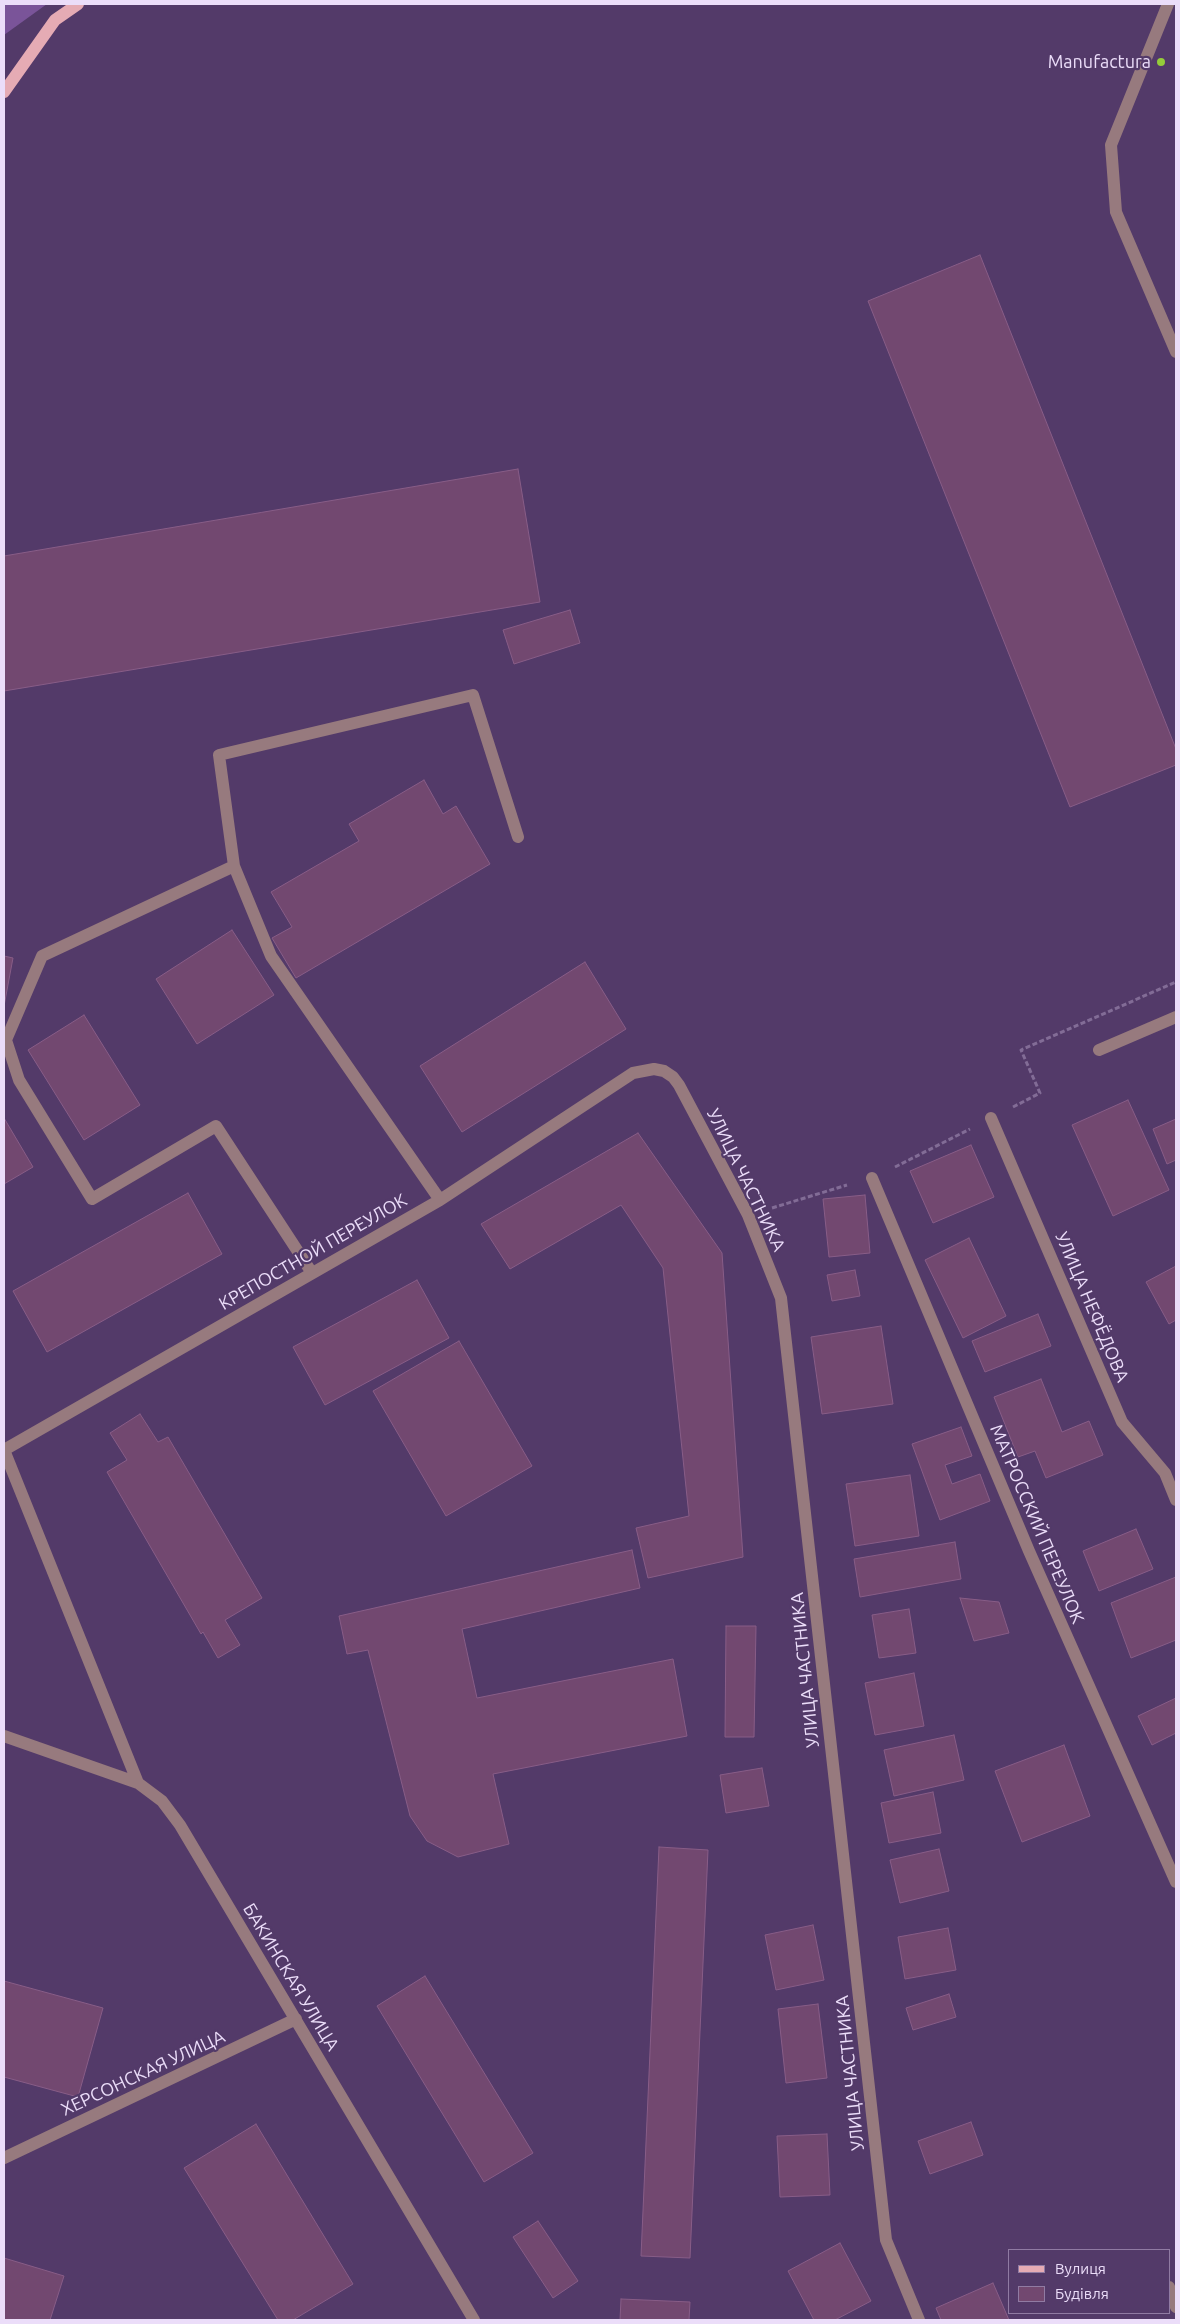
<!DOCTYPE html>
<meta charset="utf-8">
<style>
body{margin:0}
#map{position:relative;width:1180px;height:2324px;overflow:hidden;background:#533a69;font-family:Ubuntu,sans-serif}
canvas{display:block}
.frame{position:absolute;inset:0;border:5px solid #ebddf9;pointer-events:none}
.legend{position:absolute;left:1008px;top:2249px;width:162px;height:65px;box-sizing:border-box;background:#533a69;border:1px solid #907ba3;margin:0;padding:6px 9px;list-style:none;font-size:15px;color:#ebddf9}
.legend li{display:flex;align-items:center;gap:10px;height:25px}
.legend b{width:25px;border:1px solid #907ba3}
</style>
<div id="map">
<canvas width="1180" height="2324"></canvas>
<div class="frame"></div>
<ul class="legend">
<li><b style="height:6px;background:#e5abb4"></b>Вулиця</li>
<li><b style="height:14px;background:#724870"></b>Будівля</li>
</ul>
</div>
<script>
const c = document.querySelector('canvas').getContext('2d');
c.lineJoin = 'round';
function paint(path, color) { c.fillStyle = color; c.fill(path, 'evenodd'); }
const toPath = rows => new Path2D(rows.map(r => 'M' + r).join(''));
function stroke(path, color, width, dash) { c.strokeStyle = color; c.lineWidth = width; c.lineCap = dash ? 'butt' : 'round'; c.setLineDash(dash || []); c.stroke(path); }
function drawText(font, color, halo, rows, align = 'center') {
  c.font = font + ' Ubuntu,sans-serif'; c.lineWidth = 4.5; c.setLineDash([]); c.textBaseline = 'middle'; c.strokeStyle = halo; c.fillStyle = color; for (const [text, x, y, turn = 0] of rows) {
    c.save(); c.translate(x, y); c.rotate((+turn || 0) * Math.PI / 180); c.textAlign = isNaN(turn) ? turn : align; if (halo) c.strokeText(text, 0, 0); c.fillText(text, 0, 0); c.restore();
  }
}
const green = toPath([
 [4,4,47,4,4,35]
]);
const building = toPath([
 [980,255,1176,749,1176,765,1070,807,868,301,980,255],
 [518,469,540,602,4,691,4,556,518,469],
 [570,610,580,643,514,664,503,630,570,610],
 [424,780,443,814,456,806,490,864,296,978,272,938,292,927,271,892,359,841,349,824,424,780],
 [232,930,274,995,197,1044,156,979,232,930],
 [4,956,13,958,4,1006,4,956],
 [585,962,626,1029,462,1132,420,1066,585,962],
 [84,1015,140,1105,84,1140,28,1050,84,1015],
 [1128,1100,1169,1190,1113,1216,1072,1125,1128,1100],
 [4,1118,33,1167,4,1184,4,1118],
 [1176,1119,1176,1160,1167,1164,1153,1129,1176,1119],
 [638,1133,722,1253,743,1557,648,1578,636,1528,689,1516,663,1268,621,1205,510,1269,481,1224,638,1133],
 [971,1145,994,1197,933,1223,910,1171,971,1145],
 [188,1193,222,1254,47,1352,13,1291,188,1193],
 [865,1195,870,1253,829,1257,823,1199,865,1195],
 [969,1238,1006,1316,963,1338,925,1260,969,1238],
 [1176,1266,1176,1320,1169,1324,1146,1282,1176,1266],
 [855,1270,860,1296,832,1301,827,1275,855,1270],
 [417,1280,449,1338,325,1405,293,1347,417,1280],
 [1038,1314,1051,1346,985,1372,972,1341,1038,1314],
 [881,1326,893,1404,822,1414,811,1337,881,1326],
 [459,1341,532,1466,446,1516,373,1391,459,1341],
 [1041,1379,1062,1432,1089,1421,1103,1455,1046,1478,1035,1451,1018,1457,994,1397,1041,1379],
 [140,1414,158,1442,168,1437,262,1598,225,1620,240,1645,218,1658,203,1632,201,1634,107,1472,127,1460,110,1433,140,1414],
 [961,1427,972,1456,945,1465,952,1484,980,1474,990,1501,940,1520,912,1444,961,1427],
 [910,1475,919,1536,855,1546,846,1484,910,1475],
 [1136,1529,1153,1569,1099,1591,1083,1551,1136,1529],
 [955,1542,961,1579,860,1597,854,1559,955,1542],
 [632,1550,640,1588,462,1629,477,1698,673,1659,687,1736,493,1774,509,1844,458,1857,427,1841,410,1816,368,1650,347,1654,339,1616,632,1550],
 [1176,1577,1176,1640,1131,1658,1111,1603,1176,1577],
 [960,1598,999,1602,1009,1633,974,1641,960,1598],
 [909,1609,916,1653,879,1658,872,1615,909,1609],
 [726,1626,756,1626,754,1737,725,1737,726,1626],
 [914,1673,924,1726,875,1735,865,1683,914,1673],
 [1176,1698,1176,1733,1152,1745,1138,1716,1176,1698],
 [954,1735,964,1780,894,1796,884,1750,954,1735],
 [1064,1745,1090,1816,1022,1842,995,1771,1064,1745],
 [762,1768,769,1806,726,1813,720,1775,762,1768],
 [933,1792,941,1833,889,1843,881,1803,933,1792],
 [659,1847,708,1850,690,2258,641,2256,659,1847],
 [939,1849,949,1891,900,1903,890,1860,939,1849],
 [813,1925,824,1980,776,1990,765,1935,813,1925],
 [948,1928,956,1970,905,1979,898,1937,948,1928],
 [425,1976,533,2153,484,2182,377,2006,425,1976],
 [4,1981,103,2008,78,2097,4,2077,4,1981],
 [949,1994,956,2017,913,2030,906,2008,949,1994],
 [818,2004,827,2078,786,2083,778,2009,818,2004],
 [971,2122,983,2155,930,2174,918,2141,971,2122],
 [256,2124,353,2284,293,2320,278,2320,184,2168,256,2124],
 [827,2134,830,2195,780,2197,777,2136,827,2134],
 [538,2221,578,2281,553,2298,513,2237,538,2221],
 [840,2243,871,2301,835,2320,814,2320,788,2271,840,2243],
 [4,2258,64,2276,50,2320,4,2320,4,2258],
 [993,2283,1009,2320,941,2320,936,2308,993,2283],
 [621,2299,690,2302,689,2320,620,2320,621,2299]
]);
const path = toPath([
 [1013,1107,1040,1093,1021,1050,1176,982],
 [895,1167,970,1129],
 [772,1208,847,1185]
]);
const minor = toPath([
 [1168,4,1111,145,1116,212,1176,352],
 [234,866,42,956,6,1040,19,1080,92,1199,216,1126,312,1273],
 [1099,1050,1176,1017],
 [991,1118,1122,1422,1165,1473,1176,1500],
 [872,1178,1029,1551,1176,1882],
 [440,1200,271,956,234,866,219,755,473,695,518,837],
 [4,1450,440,1200,633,1073,654,1069,664,1071,673,1077,679,1085,748,1215,781,1298,886,2240,919,2320],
 [4,1450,138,1783],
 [4,1736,138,1783,162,1801,180,1825,474,2320],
 [4,2158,296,2019],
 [1169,2287,1176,2307]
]);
const major = toPath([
 [4,92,55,20,78,4]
]);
const markers = [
 [1161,62,5,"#95cc3a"]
];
const poiNames = [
 ["Manufactura",1151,62]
];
const streetNames = [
 ["УЛИЦА ЧАСТНИКА",746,1180,64],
 ["КРЕПОСТНОЙ ПЕРЕУЛОК",313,1252,-30],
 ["УЛИЦА НЕФЁДОВА",1092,1307,67],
 ["МАТРОССКИЙ ПЕРЕУЛОК",1037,1524,67],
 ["УЛИЦА ЧАСТНИКА",805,1670,-96],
 ["БАКИНСКАЯ УЛИЦА",291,1977,59],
 ["ХЕРСОНСКАЯ УЛИЦА",143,2073,-25],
 ["УЛИЦА ЧАСТНИКА",850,2073,-96]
];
paint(green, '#7a5499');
paint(building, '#724870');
stroke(building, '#885d87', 1);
stroke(path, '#826c96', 3, [5, 2.5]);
stroke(minor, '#977a7e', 12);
stroke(major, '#e5abb4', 12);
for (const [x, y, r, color] of markers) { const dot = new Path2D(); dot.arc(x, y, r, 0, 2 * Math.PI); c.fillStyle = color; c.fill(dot); stroke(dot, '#533a69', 2); }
drawText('18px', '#ebddf9', '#533a69', poiNames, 'right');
drawText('18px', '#ebddf9', '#533a69', streetNames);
</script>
